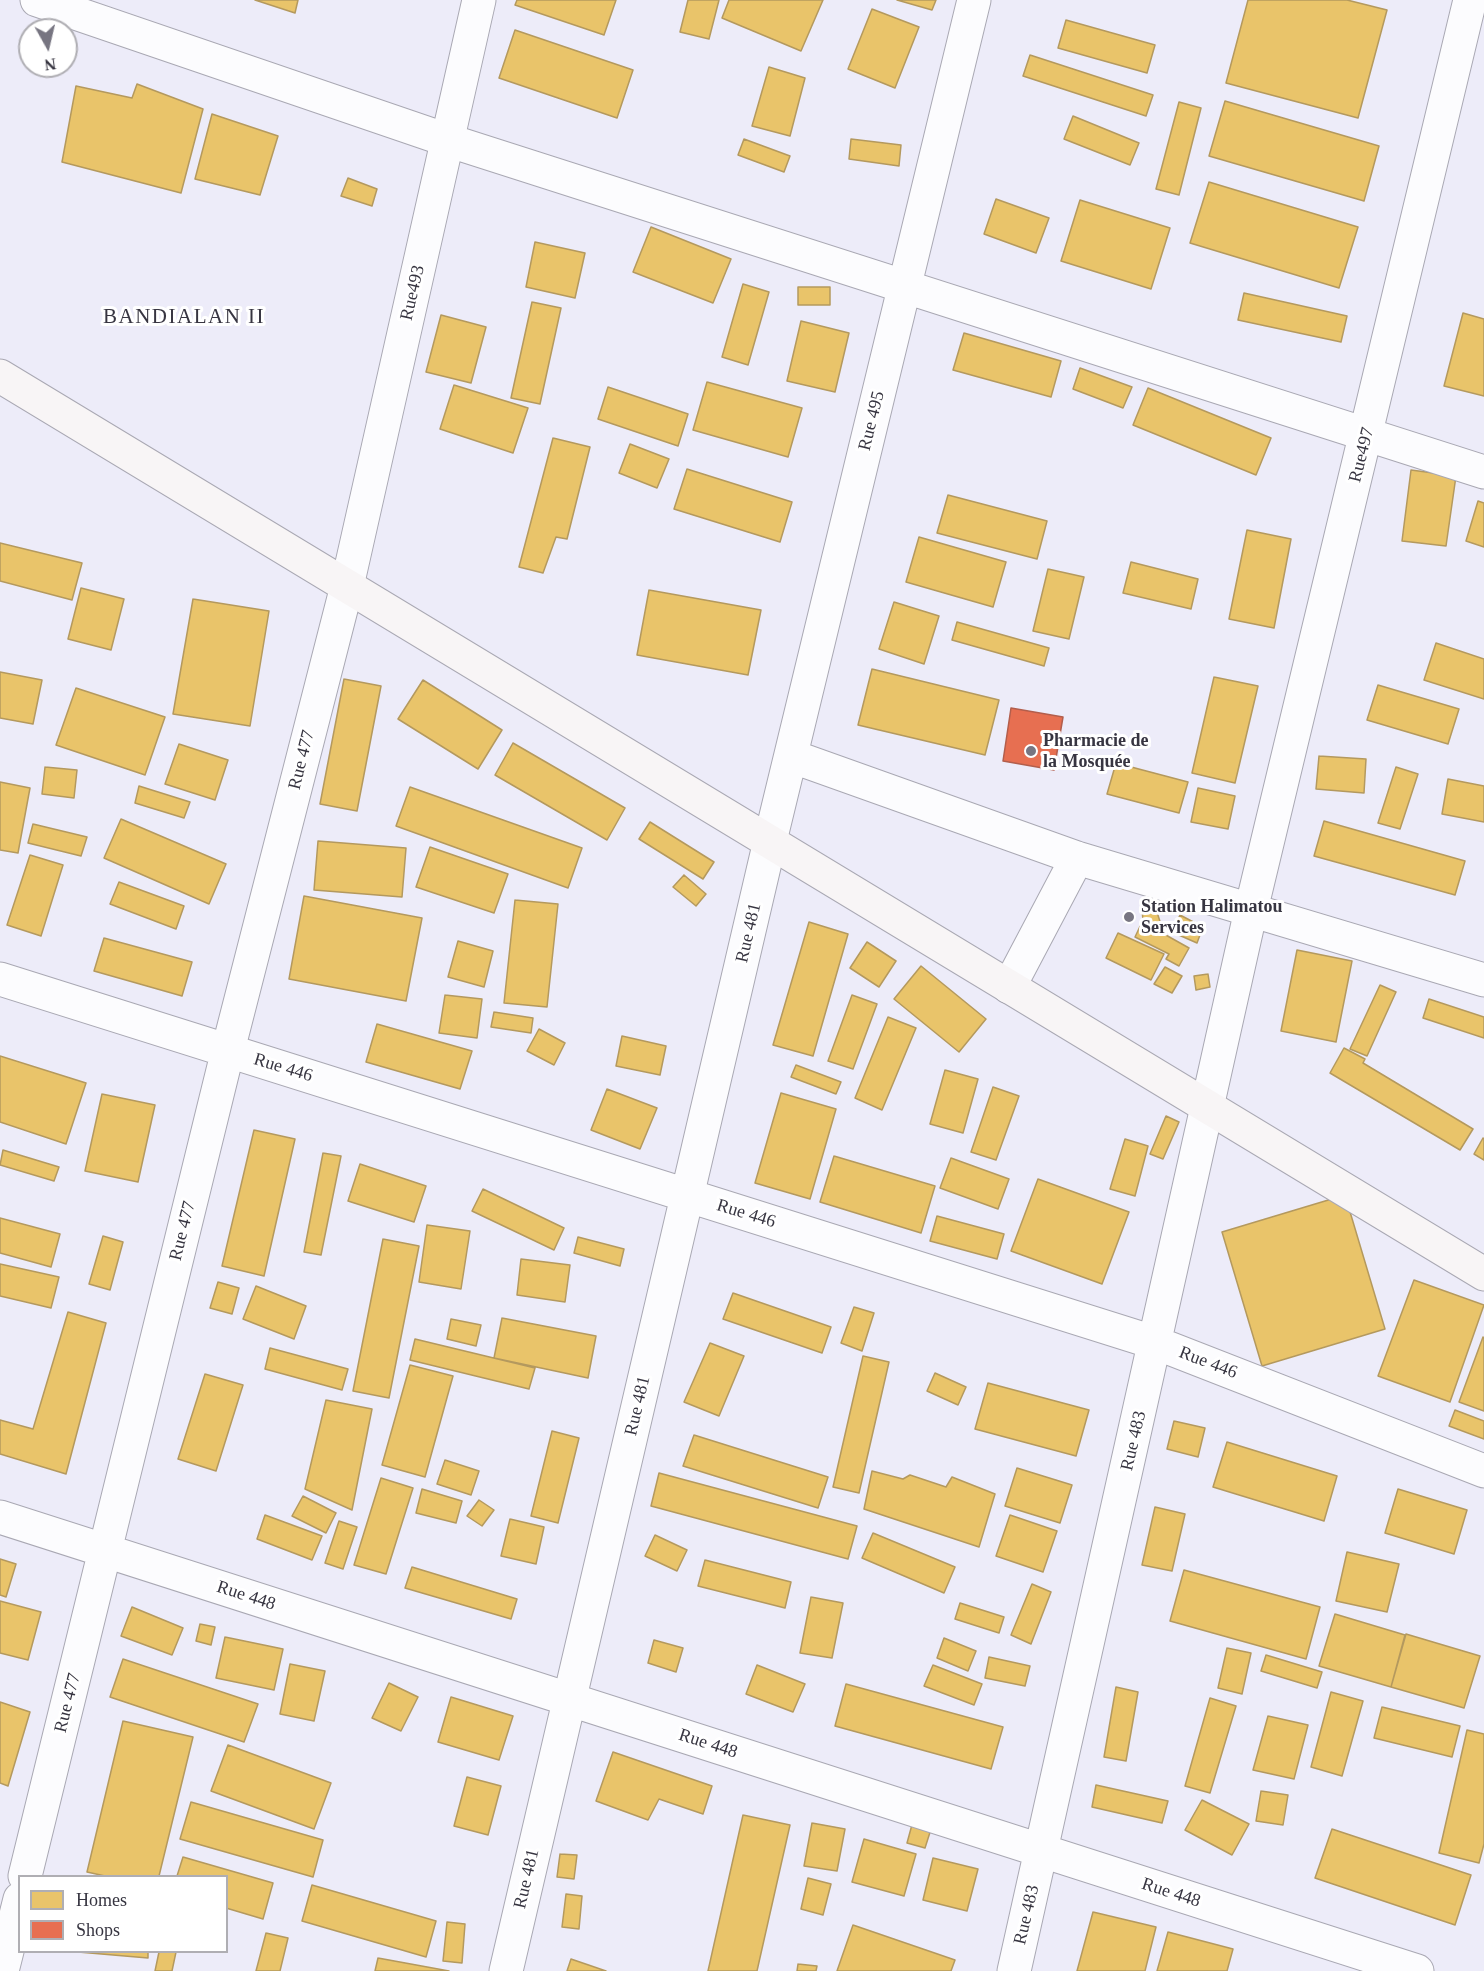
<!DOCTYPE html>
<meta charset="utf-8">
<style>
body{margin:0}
#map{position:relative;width:1484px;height:1971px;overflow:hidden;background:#edecf9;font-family:"Times New Roman",serif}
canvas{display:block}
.legend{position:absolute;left:18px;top:1875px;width:210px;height:78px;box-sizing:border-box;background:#fff;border:2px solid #afaeb3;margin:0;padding:8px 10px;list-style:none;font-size:18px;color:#373541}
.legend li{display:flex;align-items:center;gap:12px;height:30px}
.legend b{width:30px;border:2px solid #afaeb3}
.north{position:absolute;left:18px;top:18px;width:60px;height:60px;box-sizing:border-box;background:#fff;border:2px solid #afaeb3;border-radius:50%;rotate:172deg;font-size:16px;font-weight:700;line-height:24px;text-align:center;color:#373541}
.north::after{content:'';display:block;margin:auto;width:21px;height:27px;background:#777581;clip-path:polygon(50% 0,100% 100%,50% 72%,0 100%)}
</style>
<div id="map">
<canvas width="1484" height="1971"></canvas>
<ul class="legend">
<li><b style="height:16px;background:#e9c46a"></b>Homes</li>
<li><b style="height:16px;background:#e76f51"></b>Shops</li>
</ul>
<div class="north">N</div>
</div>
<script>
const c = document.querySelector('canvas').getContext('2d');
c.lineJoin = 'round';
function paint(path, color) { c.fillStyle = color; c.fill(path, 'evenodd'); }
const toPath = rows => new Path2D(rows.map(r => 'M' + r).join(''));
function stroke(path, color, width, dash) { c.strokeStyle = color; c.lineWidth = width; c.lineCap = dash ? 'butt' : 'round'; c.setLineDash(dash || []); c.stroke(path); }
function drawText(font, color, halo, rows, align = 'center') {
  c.font = font + ' "Times New Roman",serif'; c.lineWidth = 6; c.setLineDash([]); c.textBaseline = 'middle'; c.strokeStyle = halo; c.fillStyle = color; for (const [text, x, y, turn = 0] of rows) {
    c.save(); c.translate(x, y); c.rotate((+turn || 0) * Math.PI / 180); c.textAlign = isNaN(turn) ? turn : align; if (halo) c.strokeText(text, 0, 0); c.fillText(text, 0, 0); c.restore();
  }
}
const homes = toPath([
 [255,0,298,0,295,13,255,0],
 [517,0,616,0,604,35,515,5,517,0],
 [688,0,719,0,709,39,680,32,688,0],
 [729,0,823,0,801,51,722,18,729,0],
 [897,0,936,0,932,10,897,0],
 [1248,0,1347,0,1387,10,1358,118,1226,83,1248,0],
 [872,9,919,27,895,88,848,69,872,9],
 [1066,20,1155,45,1147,73,1058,48,1066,20],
 [515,30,633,70,617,118,499,78,515,30],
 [1030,55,1153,95,1146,116,1023,76,1030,55],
 [769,67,805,78,790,136,752,126,769,67],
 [137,84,203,109,181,193,62,162,76,86,132,98,137,84],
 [1225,101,1379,146,1364,201,1209,156,1225,101],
 [1179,102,1201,108,1179,195,1156,189,1179,102],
 [212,114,278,136,260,195,195,179,212,114],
 [1073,116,1139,143,1130,165,1064,139,1073,116],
 [744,139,790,156,784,172,738,155,744,139],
 [851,139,901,145,899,166,849,159,851,139],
 [348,178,377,189,372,206,341,196,348,178],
 [1209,182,1358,227,1339,288,1190,243,1209,182],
 [996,199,1049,218,1036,253,984,234,996,199],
 [1080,200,1170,228,1151,289,1061,261,1080,200],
 [651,227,731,259,713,303,633,272,651,227],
 [535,242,585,253,575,298,526,287,535,242],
 [743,284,769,292,748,365,722,357,743,284],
 [798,287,830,287,830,305,798,305,798,287],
 [1244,293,1347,316,1341,342,1238,320,1244,293],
 [532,302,561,308,540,404,511,398,532,302],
 [1463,313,1484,319,1484,396,1444,386,1463,313],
 [441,315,486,327,471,383,426,372,441,315],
 [801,321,849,333,835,392,787,381,801,321],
 [964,333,1061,361,1051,397,953,370,964,333],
 [1080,368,1132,387,1123,408,1073,389,1080,368],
 [707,382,802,408,788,457,693,430,707,382],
 [454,385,528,408,513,453,440,429,454,385],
 [608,387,688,414,678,446,598,419,608,387],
 [1148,388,1271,438,1256,475,1133,425,1148,388],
 [553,438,590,447,567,539,556,537,543,573,519,567,553,438],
 [630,444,669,459,657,488,619,473,630,444],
 [687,469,792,502,780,542,674,509,687,469],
 [1411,470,1456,476,1446,546,1402,541,1411,470],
 [948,495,1047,521,1037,559,937,533,948,495],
 [1478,501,1484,503,1484,547,1466,541,1478,501],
 [1247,530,1291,539,1274,628,1229,619,1247,530],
 [919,537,1006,562,993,607,906,582,919,537],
 [0,543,82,563,72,600,0,581,0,543],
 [1131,562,1198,579,1191,609,1123,593,1131,562],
 [1048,569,1084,577,1069,639,1033,631,1048,569],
 [81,588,124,599,111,650,68,639,81,588],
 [649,590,761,610,748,675,637,655,649,590],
 [193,599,269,611,250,726,173,714,193,599],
 [894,602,939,616,924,664,879,649,894,602],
 [957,622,1049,648,1044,666,952,640,957,622],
 [1436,643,1484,659,1484,699,1424,680,1436,643],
 [872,669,999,700,985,755,858,725,872,669],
 [0,672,42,680,33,724,0,718,0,672],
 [1214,677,1258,686,1235,783,1192,773,1214,677],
 [344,679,381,686,357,811,320,804,344,679],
 [423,680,502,730,478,769,398,719,423,680],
 [1378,685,1459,709,1448,744,1367,720,1378,685],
 [76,688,165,717,145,775,56,745,76,688],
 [513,743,625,808,607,840,495,775,513,743],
 [179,744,228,760,215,800,165,784,179,744],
 [1319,756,1366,759,1364,793,1316,789,1319,756],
 [1116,763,1188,782,1179,813,1107,794,1116,763],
 [45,767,77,770,74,798,42,794,45,767],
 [1396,767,1418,774,1400,829,1378,823,1396,767],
 [1448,779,1484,786,1484,822,1442,814,1448,779],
 [0,782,30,788,18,853,0,850,0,782],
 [139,786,190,802,184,818,135,803,139,786],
 [410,787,582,848,568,888,396,826,410,787],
 [1198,788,1235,796,1228,829,1191,822,1198,788],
 [121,819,226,864,209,904,104,858,121,819],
 [1324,821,1465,861,1455,895,1314,856,1324,821],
 [650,822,714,862,703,879,639,839,650,822],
 [33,824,87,837,81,856,28,843,33,824],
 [318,841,406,848,402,897,314,890,318,841],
 [430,847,508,874,494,913,416,887,430,847],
 [30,855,63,865,41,936,7,925,30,855],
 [684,875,706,894,696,906,673,887,684,875],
 [119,882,184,906,176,929,110,904,119,882],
 [304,896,422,918,406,1001,289,979,304,896],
 [515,900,558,904,547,1007,504,1003,515,900],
 [1156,909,1164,934,1189,948,1179,966,1166,959,1169,954,1135,937,1143,920,1142,910,1156,909],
 [1180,915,1203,927,1197,943,1172,932,1180,915],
 [809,922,848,934,813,1056,773,1045,809,922],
 [1118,933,1164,954,1151,980,1106,958,1118,933],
 [104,938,192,962,182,996,94,971,104,938],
 [458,941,493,951,484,987,448,977,458,941],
 [867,942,896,961,879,987,850,968,867,942],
 [1297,950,1352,961,1336,1042,1281,1031,1297,950],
 [921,966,986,1019,959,1052,894,999,921,966],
 [1165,967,1182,976,1172,993,1154,984,1165,967],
 [1208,974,1210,987,1196,990,1194,976,1208,974],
 [1380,985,1396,992,1367,1056,1350,1049,1380,985],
 [445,995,482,999,477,1038,439,1033,445,995],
 [852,995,877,1004,853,1069,828,1061,852,995],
 [1429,999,1484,1017,1484,1038,1423,1018,1429,999],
 [494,1012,533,1018,531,1033,491,1027,494,1012],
 [888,1017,916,1028,882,1110,855,1098,888,1017],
 [377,1024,472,1051,460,1089,366,1062,377,1024],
 [539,1029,565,1043,554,1065,527,1051,539,1029],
 [622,1036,666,1046,660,1075,616,1066,622,1036],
 [1344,1048,1365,1059,1363,1063,1473,1129,1460,1150,1330,1073,1344,1048],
 [0,1056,86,1083,66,1144,0,1122,0,1056],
 [796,1065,841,1082,836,1094,791,1077,796,1065],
 [945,1070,978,1079,963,1133,930,1124,945,1070],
 [993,1087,1019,1096,996,1160,971,1152,993,1087],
 [607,1089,657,1108,640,1149,591,1130,607,1089],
 [781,1093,836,1109,810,1199,755,1183,781,1093],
 [102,1094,155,1105,138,1182,85,1171,102,1094],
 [1166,1116,1179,1122,1163,1159,1150,1154,1166,1116],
 [254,1130,295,1139,264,1276,222,1266,254,1130],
 [1483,1138,1484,1139,1484,1160,1474,1154,1483,1138],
 [1125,1139,1148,1146,1135,1196,1110,1189,1125,1139],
 [3,1150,59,1167,54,1181,0,1165,3,1150],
 [323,1153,341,1156,321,1255,304,1252,323,1153],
 [834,1156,935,1186,921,1233,820,1202,834,1156],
 [951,1158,1009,1179,998,1209,940,1188,951,1158],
 [360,1164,426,1186,414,1222,348,1201,360,1164],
 [1038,1179,1129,1212,1102,1284,1011,1251,1038,1179],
 [483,1189,564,1228,554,1250,472,1211,483,1189],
 [1345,1195,1385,1329,1262,1366,1222,1232,1345,1195],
 [937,1216,1004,1234,997,1259,930,1241,937,1216],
 [0,1218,60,1234,51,1267,0,1253,0,1218],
 [427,1225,470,1231,461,1289,419,1282,427,1225],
 [103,1236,123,1242,110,1290,89,1284,103,1236],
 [578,1237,624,1249,620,1266,574,1253,578,1237],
 [383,1239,419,1246,389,1398,353,1391,383,1239],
 [521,1259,570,1265,565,1302,517,1295,521,1259],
 [0,1264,59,1277,51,1308,0,1296,0,1264],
 [1414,1280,1484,1305,1450,1402,1378,1376,1414,1280],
 [218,1282,239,1288,232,1314,210,1308,218,1282],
 [256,1286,306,1306,294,1339,243,1319,256,1286],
 [733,1293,831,1327,822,1353,723,1319,733,1293],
 [854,1307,874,1313,862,1351,841,1343,854,1307],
 [68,1312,106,1323,66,1474,0,1454,0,1420,33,1429,68,1312],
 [502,1318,596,1336,588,1378,494,1358,502,1318],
 [451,1319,481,1325,476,1346,447,1339,451,1319],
 [1483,1337,1484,1338,1484,1411,1459,1402,1483,1337],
 [415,1339,535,1368,529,1389,410,1360,415,1339],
 [710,1343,744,1356,719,1416,684,1402,710,1343],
 [270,1348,348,1369,342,1390,265,1369,270,1348],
 [863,1356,889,1362,859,1493,833,1487,863,1356],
 [410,1365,453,1376,425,1477,382,1465,410,1365],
 [935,1373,966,1387,958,1405,927,1391,935,1373],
 [205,1374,243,1385,216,1471,178,1459,205,1374],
 [988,1383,1089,1410,1076,1456,975,1429,988,1383],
 [326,1400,372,1409,352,1510,305,1489,326,1400],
 [1455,1410,1484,1421,1484,1439,1449,1426,1455,1410],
 [1174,1421,1205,1428,1198,1457,1167,1449,1174,1421],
 [552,1431,579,1438,558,1523,531,1516,552,1431],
 [694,1435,828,1477,818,1508,683,1466,694,1435],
 [1227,1442,1337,1476,1324,1521,1213,1487,1227,1442],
 [445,1460,479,1471,471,1495,437,1484,445,1460],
 [1017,1468,1072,1485,1060,1523,1005,1506,1017,1468],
 [872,1471,903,1479,910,1475,946,1487,952,1477,995,1494,979,1547,864,1509,872,1471],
 [659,1473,857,1526,848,1559,651,1506,659,1473],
 [381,1478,413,1488,386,1574,354,1565,381,1478],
 [422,1489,462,1501,456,1523,416,1513,422,1489],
 [1398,1489,1467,1510,1454,1554,1385,1533,1398,1489],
 [303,1496,336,1513,326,1533,292,1516,303,1496],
 [479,1500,494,1510,482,1526,467,1516,479,1500],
 [1155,1507,1185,1514,1172,1571,1142,1565,1155,1507],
 [265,1515,322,1536,312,1560,257,1539,265,1515],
 [1010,1515,1057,1531,1043,1572,996,1556,1010,1515],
 [510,1519,544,1527,536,1564,501,1556,510,1519],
 [339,1521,357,1527,343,1569,325,1563,339,1521],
 [873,1533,955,1567,944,1593,862,1558,873,1533],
 [655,1535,687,1550,677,1571,645,1556,655,1535],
 [1347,1552,1399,1564,1387,1612,1336,1601,1347,1552],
 [0,1559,16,1564,6,1597,0,1595,0,1559],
 [705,1560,791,1582,785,1608,698,1586,705,1560],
 [412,1567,517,1599,511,1619,405,1588,412,1567],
 [1184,1570,1320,1607,1306,1659,1170,1621,1184,1570],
 [1032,1584,1051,1592,1031,1644,1011,1635,1032,1584],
 [811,1597,843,1603,832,1658,800,1653,811,1597],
 [0,1601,41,1612,28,1660,0,1653,0,1601],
 [960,1603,1004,1617,999,1633,955,1619,960,1603],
 [132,1607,183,1628,172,1655,121,1636,132,1607],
 [1335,1614,1405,1635,1391,1687,1319,1666,1335,1614],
 [200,1624,215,1627,211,1645,196,1641,200,1624],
 [1406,1634,1480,1656,1464,1708,1391,1687,1406,1634],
 [225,1637,283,1649,274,1690,216,1678,225,1637],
 [944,1638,976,1651,968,1671,937,1658,944,1638],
 [654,1640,683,1648,676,1672,648,1663,654,1640],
 [1227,1648,1251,1653,1242,1694,1218,1688,1227,1648],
 [1266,1655,1322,1672,1317,1688,1261,1671,1266,1655],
 [989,1657,1030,1666,1025,1686,985,1678,989,1657],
 [123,1659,258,1704,244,1742,110,1697,123,1659],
 [290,1664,325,1671,314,1721,280,1714,290,1664],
 [757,1665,805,1684,793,1712,746,1694,757,1665],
 [933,1665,982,1684,974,1705,924,1686,933,1665],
 [389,1683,418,1697,401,1731,372,1718,389,1683],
 [846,1684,1003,1727,991,1769,835,1726,846,1684],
 [1116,1687,1138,1692,1126,1761,1104,1757,1116,1687],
 [1331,1692,1363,1701,1342,1776,1311,1767,1331,1692],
 [451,1697,513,1716,499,1760,438,1742,451,1697],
 [1210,1698,1236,1706,1210,1793,1185,1786,1210,1698],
 [0,1702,30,1712,8,1786,0,1783,0,1702],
 [1382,1707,1460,1726,1452,1757,1374,1738,1382,1707],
 [1268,1716,1308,1725,1294,1779,1253,1770,1268,1716],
 [123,1721,193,1737,159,1876,105,1876,87,1872,123,1721],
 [1467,1730,1484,1734,1484,1844,1479,1863,1439,1853,1467,1730],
 [228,1745,331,1783,314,1829,211,1791,228,1745],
 [613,1752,712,1786,703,1814,659,1799,648,1820,596,1801,613,1752],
 [467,1777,501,1786,488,1835,454,1826,467,1777],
 [1096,1785,1168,1801,1162,1823,1092,1807,1096,1785],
 [1261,1791,1288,1795,1283,1825,1256,1821,1261,1791],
 [1202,1800,1249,1824,1232,1855,1185,1830,1202,1800],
 [191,1802,323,1840,313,1877,180,1839,191,1802],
 [743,1815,790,1825,757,1971,708,1971,743,1815],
 [913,1821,932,1826,925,1848,907,1843,913,1821],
 [812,1823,845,1829,837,1871,804,1866,812,1823],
 [1332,1829,1471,1875,1455,1925,1315,1878,1332,1829],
 [864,1839,916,1854,904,1896,852,1882,864,1839],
 [560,1854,577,1855,574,1879,557,1877,560,1854],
 [183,1857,273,1883,263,1919,226,1908,226,1876,177,1876,183,1857],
 [933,1858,978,1869,967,1911,923,1900,933,1858],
 [808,1878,831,1884,823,1915,801,1909,808,1878],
 [312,1885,436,1921,426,1957,302,1921,312,1885],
 [566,1894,582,1896,579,1929,562,1927,566,1894],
 [1093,1912,1156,1927,1145,1971,1077,1971,1093,1912],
 [447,1922,465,1924,462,1963,443,1961,447,1922],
 [853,1925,955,1960,951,1971,837,1971,853,1925],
 [1168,1932,1233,1949,1227,1971,1157,1971,1168,1932],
 [266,1933,288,1938,280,1971,256,1971,266,1933],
 [78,1952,148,1952,148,1958,78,1952],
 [159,1952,176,1952,172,1971,155,1971,159,1952],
 [378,1958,449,1971,375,1971,378,1958],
 [571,1959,606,1971,567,1971,571,1959],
 [798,1964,817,1966,816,1971,797,1971,798,1964]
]);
const shops = toPath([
 [1011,708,1063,717,1054,770,1003,761,1011,708]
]);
const street = toPath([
 [37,0,447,140,1484,472],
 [791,756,1077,858,1484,980],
 [0,979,1156,1343,1484,1471],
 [1009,987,1077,858],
 [0,1517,1417,1971],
 [25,1876,228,1050,347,586,479,0],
 [2,1971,20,1899],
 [506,1971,770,841,974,0],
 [1014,1971,1251,910,1470,0]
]);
const secondary = toPath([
 [0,376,1484,1274]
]);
const markers = [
 [1031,751,6,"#777581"],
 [1129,917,6,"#777581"]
];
const streetNames = [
 ["Rue493",413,293,-77],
 ["Rue 495",872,421,-76],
 ["Rue497",1362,455,-76],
 ["Rue 477",302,760,-76],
 ["Rue 481",749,933,-77],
 ["Rue 446",283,1068,17],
 ["Rue 446",746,1214,17],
 ["Rue 477",183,1231,-76],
 ["Rue 446",1208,1363,21],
 ["Rue 481",638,1406,-77],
 ["Rue 483",1134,1441,-77],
 ["Rue 448",246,1596,18],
 ["Rue 477",68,1703,-76],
 ["Rue 448",708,1744,18],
 ["Rue 481",527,1879,-77],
 ["Rue 448",1171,1893,18],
 ["Rue 483",1027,1915,-77]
];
const poiNames = [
 ["Pharmacie de",1043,741],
 ["la Mosquée",1043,762],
 ["Station Halimatou",1141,907],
 ["Services",1141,928]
];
const quarterNames = [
 ["BANDIALAN II",184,317]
];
paint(homes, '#e9c46a');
stroke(homes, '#b4995e', 1.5);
paint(shops, '#e76f51');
stroke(shops, '#b25e4c', 1.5);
stroke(street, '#a9a8b3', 35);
stroke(secondary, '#a9a8b3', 35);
stroke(street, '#fcfcfe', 33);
stroke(secondary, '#f8f5f6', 33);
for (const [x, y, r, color] of markers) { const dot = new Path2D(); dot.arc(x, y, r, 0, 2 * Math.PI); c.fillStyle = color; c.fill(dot); stroke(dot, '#fff', 2); }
drawText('18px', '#373541', '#fff', streetNames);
drawText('bold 18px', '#373541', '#fff', poiNames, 'left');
c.letterSpacing = '1.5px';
drawText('21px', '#373541', '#fff', quarterNames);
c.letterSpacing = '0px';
</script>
